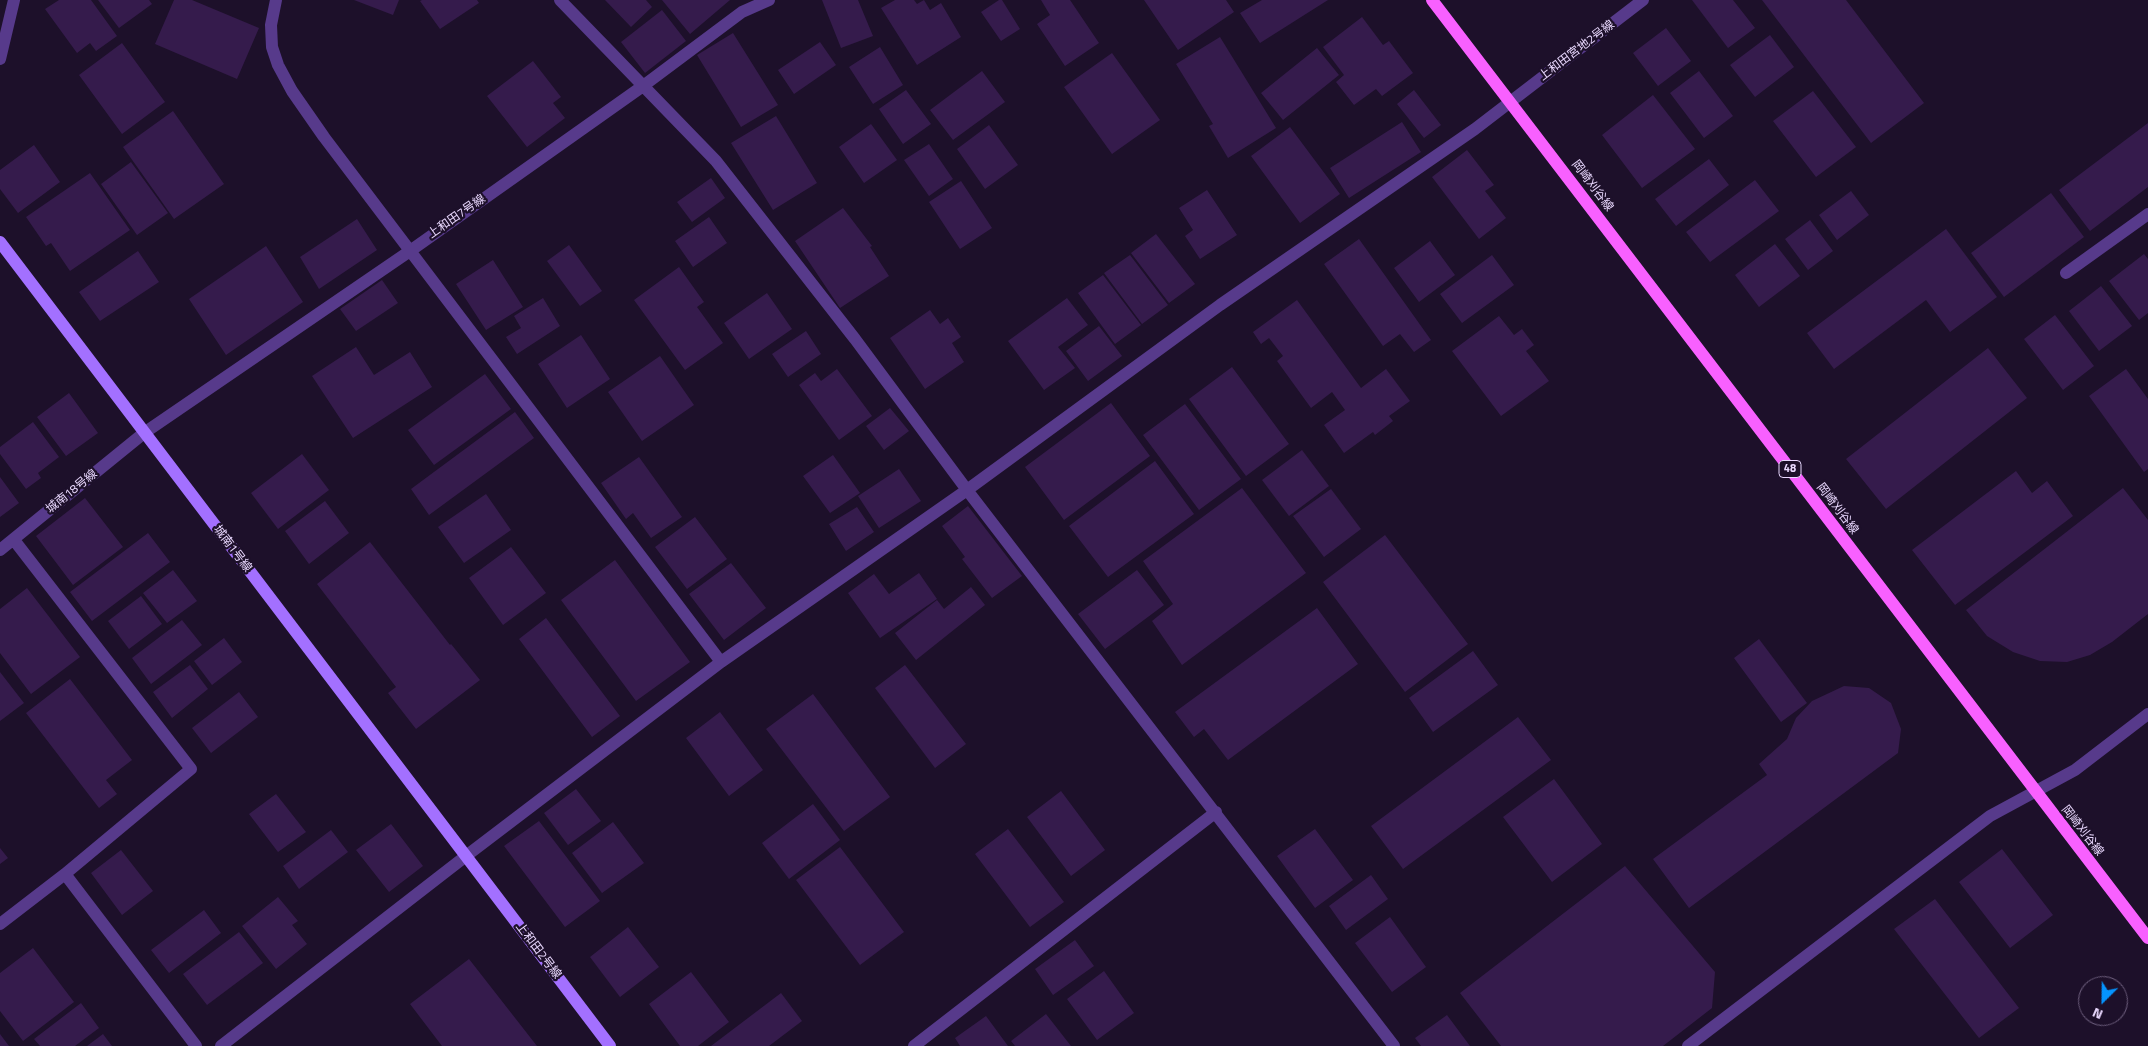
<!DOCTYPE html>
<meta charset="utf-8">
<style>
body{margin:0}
#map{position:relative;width:2148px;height:1046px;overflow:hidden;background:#1d102a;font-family:"Titillium Web",sans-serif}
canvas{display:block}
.north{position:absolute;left:2078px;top:976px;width:50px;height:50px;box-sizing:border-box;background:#1d102a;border:1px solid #6f607f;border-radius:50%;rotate:203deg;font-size:14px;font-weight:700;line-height:20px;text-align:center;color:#ead9ff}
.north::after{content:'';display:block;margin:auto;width:18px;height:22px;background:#0594ff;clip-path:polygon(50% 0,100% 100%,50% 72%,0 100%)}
</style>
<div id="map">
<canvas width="2148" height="1046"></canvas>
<div class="north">N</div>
</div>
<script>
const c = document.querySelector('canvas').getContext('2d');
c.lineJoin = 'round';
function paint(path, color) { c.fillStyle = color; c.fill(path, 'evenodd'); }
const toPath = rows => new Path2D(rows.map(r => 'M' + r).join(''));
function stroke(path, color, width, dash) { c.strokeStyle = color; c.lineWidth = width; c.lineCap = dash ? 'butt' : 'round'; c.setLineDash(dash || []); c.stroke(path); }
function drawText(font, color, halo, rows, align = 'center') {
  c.font = font + ' "Titillium Web","Noto Sans JP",sans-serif'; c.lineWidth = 4.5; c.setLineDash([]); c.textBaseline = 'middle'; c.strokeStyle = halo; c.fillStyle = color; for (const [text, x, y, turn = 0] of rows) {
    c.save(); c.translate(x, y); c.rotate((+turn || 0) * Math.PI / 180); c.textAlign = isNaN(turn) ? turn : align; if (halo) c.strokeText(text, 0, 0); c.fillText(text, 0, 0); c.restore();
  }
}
const building = toPath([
 [59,0,91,0,117,36,96,51,90,43,77,53,45,9],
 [98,0,149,0,152,4,119,28],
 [174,0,192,0,259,28,237,79,155,44],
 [354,0,399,0,393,15],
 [422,0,477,0,479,3,440,29,420,1],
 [605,0,646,0,652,7,631,27],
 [662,0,730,0,690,34],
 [822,0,858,0,873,36,841,48],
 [895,0,914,0,917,4,924,0,930,10,941,3,961,37,917,65,881,8],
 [999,0,1002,0,1020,29,1001,41,981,12],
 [1041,0,1070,0,1099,43,1065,66,1037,24,1050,15],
 [1144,0,1226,0,1234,12,1178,50],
 [1262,0,1328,0,1260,43,1240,13],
 [1692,0,1733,0,1755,28,1728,48],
 [1762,0,1846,0,1924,103,1871,143],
 [662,10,686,41,645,73,621,42],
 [1362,17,1383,45,1389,41,1413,73,1382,96,1376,89,1354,105,1336,82,1344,75,1323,47],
 [1666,28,1691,61,1658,86,1633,53],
 [733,33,778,105,741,127,697,55],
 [1770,35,1794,67,1755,97,1730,65],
 [1220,37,1276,128,1228,158,1209,126,1213,124,1176,64],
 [820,42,836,65,794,94,778,70],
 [122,43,165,102,122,134,79,75],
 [880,47,903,85,873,104,849,67],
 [1317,48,1339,75,1283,120,1261,93],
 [1112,53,1160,120,1112,154,1064,87],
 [533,61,561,97,553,103,565,118,527,147,487,96],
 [982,71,1005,102,953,140,930,110],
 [1699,71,1733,116,1704,138,1670,93],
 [906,90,931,124,903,144,879,109],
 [1414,90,1441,125,1424,138,1397,104],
 [1813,91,1856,147,1816,177,1773,121],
 [1653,95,1695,149,1642,188,1602,135],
 [173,111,224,184,174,219,123,147],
 [776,116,817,183,773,210,731,143],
 [1402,122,1421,152,1349,198,1330,168],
 [2148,123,2148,187,2090,231,2059,190],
 [871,124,897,160,864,183,839,147],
 [989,125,1018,165,985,189,957,149],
 [1290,127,1340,194,1300,223,1251,156],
 [929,144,953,179,929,196,904,160],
 [34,145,60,182,18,213,0,189,0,170],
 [1467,150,1494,185,1485,191,1506,218,1479,239,1432,177],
 [1709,159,1729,185,1676,226,1655,199],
 [131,162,168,213,137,235,101,184],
 [90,173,130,230,70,271,51,243,46,246,26,217],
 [711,178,725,198,692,222,677,202],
 [1755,180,1779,211,1710,262,1686,232],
 [961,181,992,228,960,249,929,202],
 [1207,190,1237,235,1200,259,1185,236,1193,230,1179,208],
 [1851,191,1869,215,1837,240,1819,215],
 [2051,193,2084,237,2004,297,1971,253],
 [843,208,872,246,870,247,889,276,840,308,795,241],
 [709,217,727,243,693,267,675,241],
 [357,219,377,250,319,289,300,257],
 [1810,220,1833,251,1808,270,1785,239],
 [1946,229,1997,297,1950,332,1926,300,1834,369,1807,333],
 [1156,234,1195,284,1169,303,1131,253],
 [1359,239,1431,340,1414,352,1400,334,1383,346,1324,264],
 [1430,241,1455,275,1419,302,1394,268],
 [1775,244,1800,276,1759,307,1735,275],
 [569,245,602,291,580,306,547,261],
 [266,246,303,302,226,355,189,299],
 [138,251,159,282,100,321,79,292],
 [2144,254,2148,259,2148,313,2139,320,2109,281],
 [1130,255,1168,305,1142,324,1104,273],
 [1492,255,1514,285,1462,323,1440,294],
 [493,260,523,307,486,330,456,284],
 [679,267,704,302,697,307,723,343,685,370,634,300],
 [1103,275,1141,325,1115,344,1078,293],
 [382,280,398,303,356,331,340,309],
 [2101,286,2132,326,2099,351,2069,311],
 [767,293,792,329,749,359,724,323],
 [543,298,560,326,517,354,506,337,521,328,514,316],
 [1067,298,1088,325,1058,347,1075,368,1044,390,1008,341],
 [1297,300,1361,388,1386,369,1410,401,1389,416,1393,421,1375,435,1373,432,1344,453,1324,425,1345,410,1332,392,1311,408,1277,361,1283,356,1269,338,1261,344,1253,332],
 [930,310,940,324,948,318,961,337,952,343,964,362,925,389,890,338],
 [2055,315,2094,366,2063,390,2024,339],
 [1499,316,1514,335,1522,329,1534,345,1526,351,1549,381,1501,416,1452,351],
 [1099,326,1122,356,1088,381,1066,351],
 [806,331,821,354,788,377,772,354],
 [581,335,610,379,567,408,538,364],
 [356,347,374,375,410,352,432,387,353,438,312,376],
 [1988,348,2027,398,1886,509,1846,459],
 [660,356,694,405,642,441,608,392],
 [1232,367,1289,444,1246,476,1189,399],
 [837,369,872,416,839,440,799,385,815,373,821,381],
 [2126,369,2148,399,2148,469,2144,472,2089,396],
 [485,374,511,409,434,465,408,430],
 [69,393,98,433,66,456,37,417],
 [1111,403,1150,456,1064,520,1025,467],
 [1185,404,1241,479,1199,510,1143,435],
 [890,408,909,431,884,450,866,426],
 [515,412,534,438,429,515,411,489],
 [33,422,59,457,38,473,41,478,26,489,0,454,0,447],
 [1302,450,1329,486,1289,516,1262,480],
 [302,454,329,490,278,529,251,493],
 [833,455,860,493,830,513,803,476],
 [639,457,682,517,651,538,633,513,626,519,601,483],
 [1155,461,1194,514,1108,577,1069,526],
 [899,469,921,501,879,528,858,496],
 [2016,471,2032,493,2047,481,2073,516,1955,605,1912,550],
 [0,477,19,503,0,517],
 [1242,488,1306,573,1182,665,1152,621,1173,604,1143,561],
 [2123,488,2148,520,2148,614,2112,642,2090,655,2067,662,2040,661,2013,652,1987,636,1966,610],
 [1331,489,1361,529,1324,557,1293,516],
 [486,494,511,530,464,563,438,527],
 [85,498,123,547,73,585,36,536],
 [325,501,349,533,309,564,285,531],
 [968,506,1022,576,992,598,962,559,965,557,942,526],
 [857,507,874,532,846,551,829,524],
 [695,517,727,559,687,589,655,547],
 [148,533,170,562,92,621,70,592],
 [1385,535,1468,644,1405,692,1323,582],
 [370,542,450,645,451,644,480,680,416,729,388,693,396,687,317,584],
 [511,547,546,593,503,625,469,578],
 [615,560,690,662,636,701,561,600],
 [731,563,766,608,724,640,689,594],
 [173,570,197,601,167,623,143,593],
 [1137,570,1164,605,1105,649,1078,614],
 [919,573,937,599,880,638,848,593,874,574,889,594],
 [971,587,985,605,916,660,895,633,937,600,944,609],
 [27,588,80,657,31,694,0,653,0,609],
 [141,596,162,624,129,649,108,621],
 [1317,608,1358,664,1228,760,1204,729,1194,737,1175,712],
 [546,618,620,716,592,737,519,639],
 [182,620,202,645,151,684,132,658],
 [224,638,242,662,212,685,194,661],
 [1759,639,1807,703,1781,722,1734,658],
 [1473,651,1498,685,1433,732,1409,698],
 [190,665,208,689,172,718,153,692],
 [905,665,966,744,935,768,875,688],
 [0,672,24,703,0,721],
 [70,679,132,760,106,780,117,794,99,808,26,713],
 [1844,686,1869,688,1891,703,1901,729,1898,753,1689,908,1653,859,1767,775,1759,764,1787,739,1796,718,1812,701],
 [239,692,258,717,211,753,192,728],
 [813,694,890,797,844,831,766,729],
 [720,712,763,770,729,796,686,738],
 [1518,717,1551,760,1403,869,1371,826],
 [1554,779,1602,844,1552,882,1503,817],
 [576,789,601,821,568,845,544,813],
 [1061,791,1105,850,1071,876,1027,817],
 [276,794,306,832,278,852,249,814],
 [813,804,840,840,789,879,762,843],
 [539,821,600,901,565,927,504,846],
 [613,822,644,863,602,893,572,853],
 [391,824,423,866,389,892,356,850],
 [1008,829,1064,902,1030,927,975,854],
 [1315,829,1353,880,1315,908,1277,856],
 [331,830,348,852,299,889,283,866],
 [840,847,904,932,860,965,796,880],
 [0,848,8,858,0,864],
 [2002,849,2053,915,2010,948,1959,882],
 [121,850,153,891,122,915,91,873],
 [1625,866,1715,972,1712,1008,1663,1046,1501,1046,1460,993],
 [1371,875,1388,899,1346,930,1329,906],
 [278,897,298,921,292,925,307,944,276,969,242,926],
 [1935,899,2019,1008,1979,1038,1894,929],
 [204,910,221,933,169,973,151,950],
 [1390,917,1426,967,1392,992,1355,943],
 [628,927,659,967,620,997,590,957],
 [239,932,263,963,207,1005,183,974],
 [1075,940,1094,966,1053,995,1035,969],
 [33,948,74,1002,23,1041,0,1011,0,973],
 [469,959,537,1046,442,1046,410,1004],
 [1104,971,1134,1013,1097,1040,1067,999],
 [691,972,729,1022,698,1046,680,1046,649,1004],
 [781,993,802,1021,769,1046,711,1046],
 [81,1003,99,1028,75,1046,40,1046,34,1039],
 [1046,1014,1071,1046,1015,1046,1011,1041],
 [1447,1015,1470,1046,1421,1046,1415,1038],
 [986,1016,1008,1046,960,1046,955,1038],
 [0,1034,9,1046,0,1046],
 [103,1034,112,1046,87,1046]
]);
const street = toPath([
 [276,0,271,25,272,47,278,65,292,91,324,137,721,662],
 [560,0,716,161,855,339,967,490,1394,1046],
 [0,59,14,0],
 [2066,273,2148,214],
 [0,550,144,433,410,251,643,86,742,12,769,0],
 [65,874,196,1046],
 [0,924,65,874,191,769,14,540],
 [221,1046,466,856,721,662,967,490,1220,305,1475,129,1643,0],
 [914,1046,1216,812],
 [1688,1046,1990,816,2075,770,2148,714]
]);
const secondary = toPath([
 [0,242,610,1046]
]);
const primary = toPath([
 [1432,0,2148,938]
]);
const shields = [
 [1790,469,22]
];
const shieldNames = [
 ["48",1790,469]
];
const streetNames = [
 ["上和田宮地2号線",1577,51,-37],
 ["岡崎刈谷線",1592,186,53],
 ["上和田7号線",457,217,-35],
 ["城南18号線",72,492,-39],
 ["岡崎刈谷線",1837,509,53],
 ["城南1号線",232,549,53],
 ["岡崎刈谷線",2082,831,52],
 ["上和田2号線",538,951,53]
];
paint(building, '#351b4c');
stroke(street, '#573a8b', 12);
stroke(secondary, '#a370ff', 12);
stroke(primary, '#f860ff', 12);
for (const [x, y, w] of shields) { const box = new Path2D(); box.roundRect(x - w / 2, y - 8.5, w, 17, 4); c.fillStyle = '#1d102a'; c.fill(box); stroke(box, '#ead9ff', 1); }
drawText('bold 11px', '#ead9ff', null, shieldNames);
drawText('12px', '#ead9ff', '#1d102a', streetNames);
</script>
